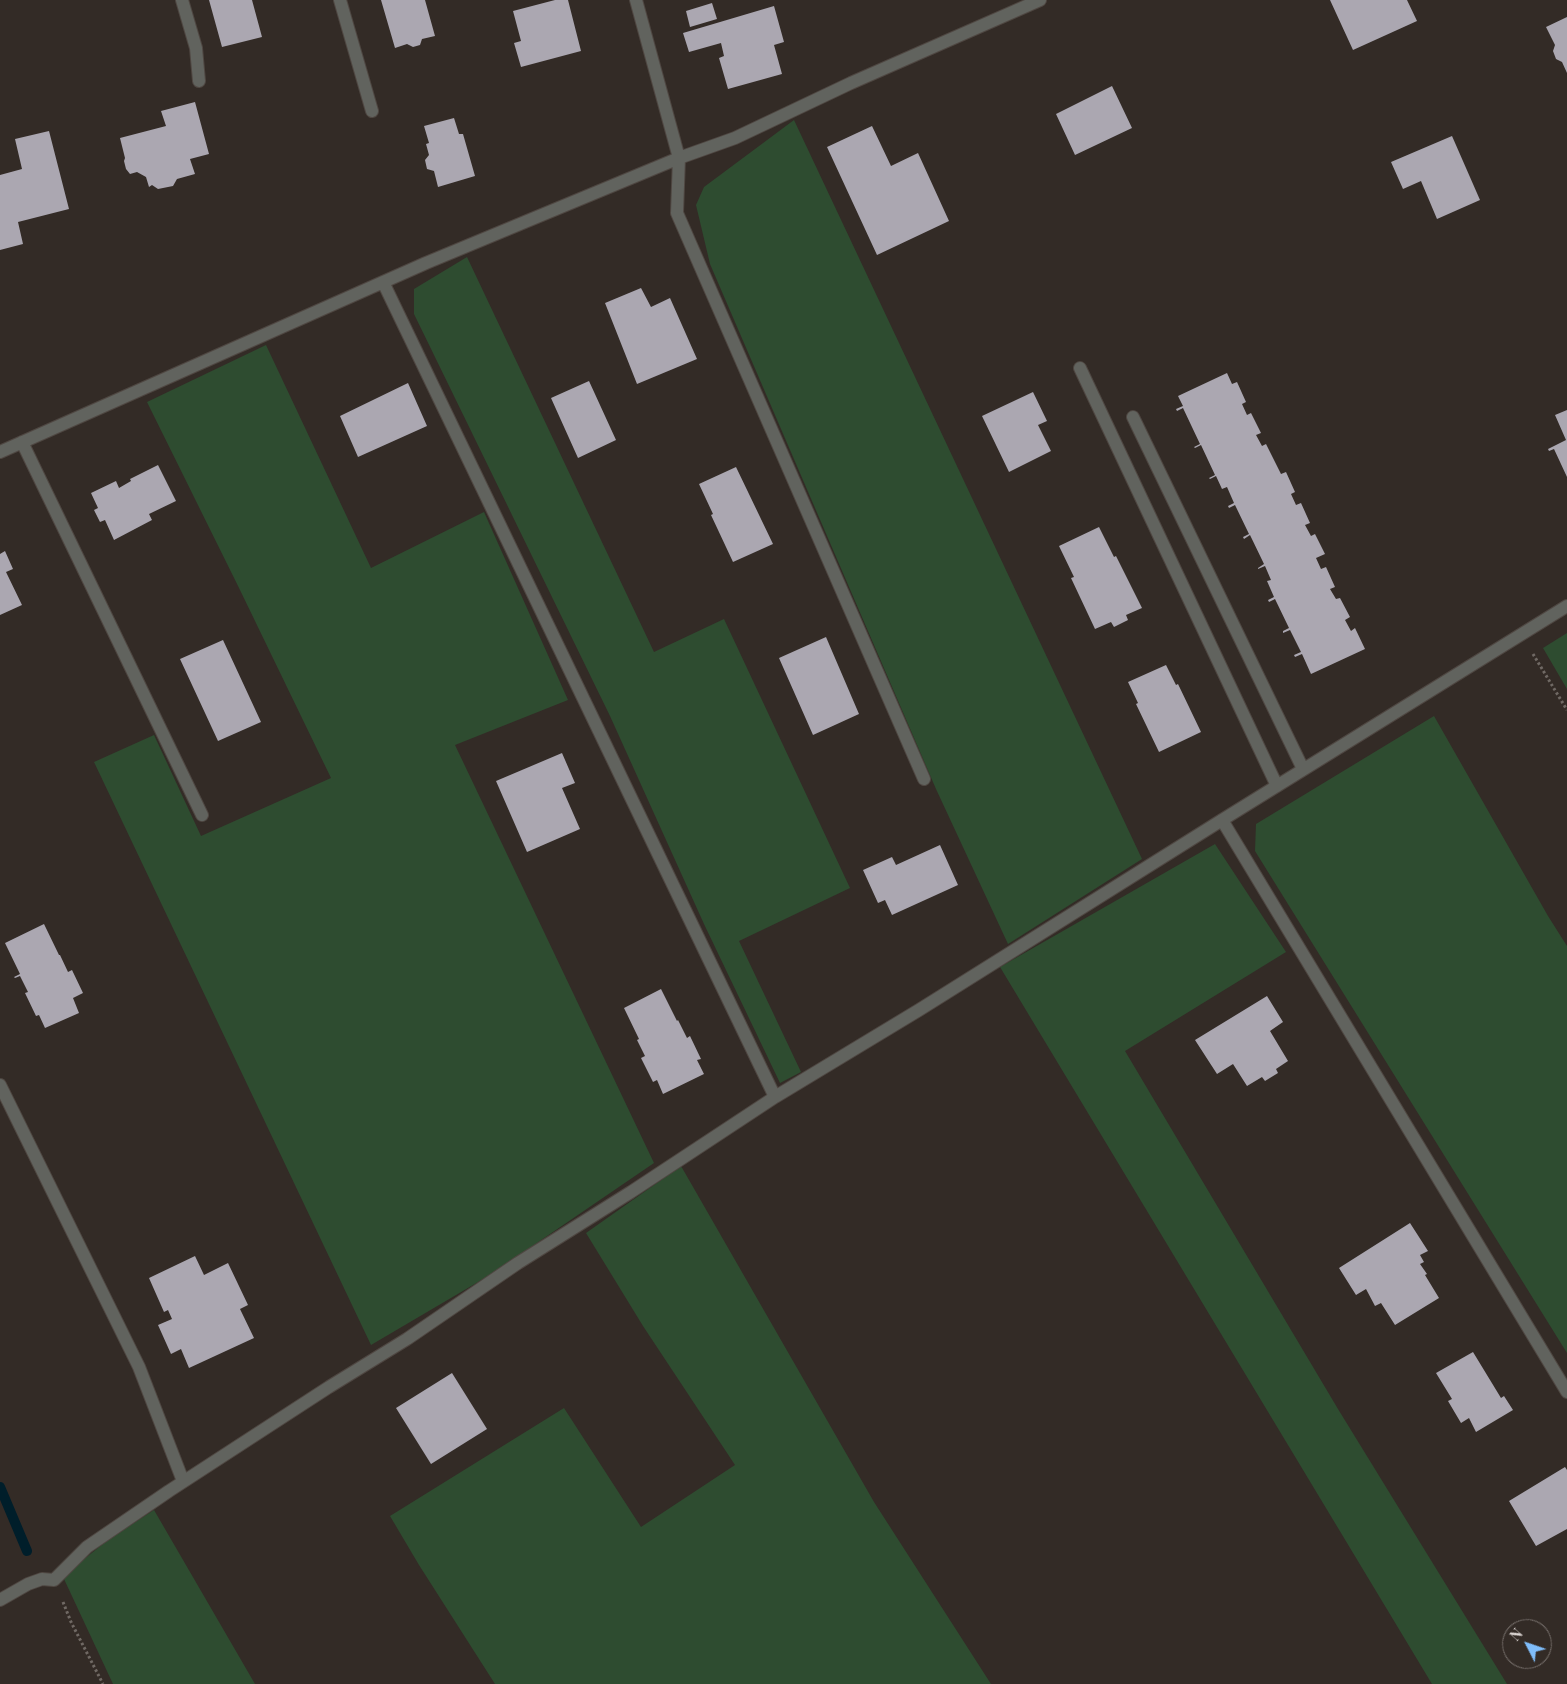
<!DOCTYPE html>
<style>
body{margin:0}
#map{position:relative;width:1567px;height:1684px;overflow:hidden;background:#332b26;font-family:"Playfair Display",serif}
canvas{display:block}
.north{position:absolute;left:1502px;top:1619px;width:50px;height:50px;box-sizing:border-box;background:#332b26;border:1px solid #78716d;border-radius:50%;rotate:311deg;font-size:14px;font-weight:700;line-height:20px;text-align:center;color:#e0dad7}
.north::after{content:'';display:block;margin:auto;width:18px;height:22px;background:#7fbdfa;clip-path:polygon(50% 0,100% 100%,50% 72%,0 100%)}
</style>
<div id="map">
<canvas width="1567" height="1684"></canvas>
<div class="north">N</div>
</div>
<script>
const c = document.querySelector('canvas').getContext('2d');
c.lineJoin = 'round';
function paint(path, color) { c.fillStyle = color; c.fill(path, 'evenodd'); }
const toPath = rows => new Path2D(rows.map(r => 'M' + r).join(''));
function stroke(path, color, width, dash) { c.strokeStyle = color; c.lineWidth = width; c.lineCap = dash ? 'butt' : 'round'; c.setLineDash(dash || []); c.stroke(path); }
const green = toPath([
 [794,120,1142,859,1008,944,936,789,710,264,696,205,704,187],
 [467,257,654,652,724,619,850,888,739,941,801,1072,780,1083,704,924,610,716,414,314,414,289],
 [266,345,371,568,484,512,568,700,455,745,654,1163,490,1275,371,1345,94,762,154,735,201,836,331,778,240,590,147,402],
 [1567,633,1567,689,1543,648],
 [1434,716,1548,916,1567,946,1567,1353,1255,851,1256,824],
 [1215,844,1286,952,1125,1051,1338,1409,1507,1684,1432,1684,1000,967],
 [681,1166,874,1502,991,1684,495,1684,419,1565,390,1516,564,1408,641,1527,735,1465,643,1326,586,1233],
 [154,1510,255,1684,113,1684,64,1579,77,1565,109,1539]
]);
const stream = toPath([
 [0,1487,27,1551]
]);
const building = toPath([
 [209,0,252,0,262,37,222,47],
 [381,0,425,0,435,36,422,39,420,45,413,47,407,44,395,48],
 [555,0,568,0,581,51,521,67,514,43,521,41,513,11],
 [1330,0,1407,0,1417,21,1353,50],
 [712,3,717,19,690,27,686,11],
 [774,6,784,42,774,45,782,74,728,89,719,58,724,56,721,43,689,52,683,33],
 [1567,17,1567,73,1562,62,1556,59,1553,51,1555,45,1546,27],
 [1112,86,1132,128,1075,155,1056,114],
 [195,102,209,154,190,159,195,174,177,179,173,186,158,189,152,185,149,187,146,177,137,172,130,174,126,169,124,161,125,158,120,138,166,126,161,111],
 [454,118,459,134,463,134,475,176,438,187,434,171,427,169,425,160,429,155,426,144,429,143,424,126],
 [872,126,891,166,918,153,949,221,877,255,827,147],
 [49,131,69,209,18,222,23,244,0,250,0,175,22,169,15,139],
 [1452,136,1480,200,1437,219,1421,181,1403,189,1391,162],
 [641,288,651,307,670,298,697,359,637,384,605,303],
 [1227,373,1232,384,1237,382,1246,402,1242,404,1247,415,1251,413,1261,433,1256,435,1262,446,1266,444,1281,474,1286,472,1295,492,1291,494,1296,505,1301,503,1310,523,1305,525,1311,536,1315,534,1325,554,1316,558,1321,569,1326,567,1335,587,1330,589,1336,599,1340,598,1350,617,1345,620,1351,631,1355,628,1365,649,1311,674,1302,654,1295,657,1294,655,1301,652,1290,630,1283,633,1283,631,1289,628,1275,599,1269,602,1268,600,1274,597,1267,581,1271,580,1265,566,1258,569,1258,568,1264,564,1250,535,1244,539,1243,537,1249,534,1235,505,1229,508,1228,506,1234,503,1227,487,1222,489,1216,476,1210,479,1209,478,1215,475,1201,445,1195,448,1194,447,1200,444,1183,408,1177,411,1176,409,1183,406,1178,396],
 [589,381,616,440,578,458,551,398],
 [408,383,427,426,358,457,340,416],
 [1033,392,1047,421,1038,425,1051,451,1009,472,982,416],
 [1567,410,1567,477,1554,449,1549,451,1548,449,1566,440,1555,415],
 [158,465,176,501,149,514,152,520,114,540,105,520,100,522,94,510,98,508,91,493,116,481,119,488,131,481,130,479],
 [736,467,773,544,733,562,711,515,713,514,699,484],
 [1099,527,1114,557,1116,556,1142,608,1126,615,1128,620,1114,627,1111,622,1095,629,1071,578,1074,577,1059,546],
 [5,551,13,569,6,572,22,605,0,615,0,554],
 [826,637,859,714,813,735,779,658],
 [223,640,261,722,218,741,180,659],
 [1166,665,1176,685,1178,684,1201,732,1159,752,1136,704,1138,703,1128,682],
 [562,753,575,783,562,788,580,829,527,852,496,781],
 [940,845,958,885,892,915,885,900,878,903,863,870,892,857,896,865],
 [44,924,59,955,60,955,68,972,72,970,83,993,73,998,79,1013,45,1028,39,1015,36,1016,25,993,28,992,20,976,15,978,14,977,20,974,5,943],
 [661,989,677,1021,678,1020,687,1038,690,1036,701,1059,697,1060,704,1074,663,1094,657,1080,653,1082,641,1058,645,1056,637,1040,639,1039,624,1008],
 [1267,996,1283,1022,1270,1031,1288,1061,1276,1069,1278,1073,1265,1081,1262,1077,1247,1086,1233,1064,1217,1074,1195,1040],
 [1410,1223,1428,1251,1420,1255,1424,1262,1420,1264,1427,1274,1425,1275,1439,1298,1395,1325,1381,1303,1375,1306,1366,1289,1356,1295,1339,1268],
 [195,1256,204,1275,228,1263,248,1305,240,1309,254,1338,189,1368,181,1349,171,1354,158,1325,172,1319,168,1310,164,1312,149,1278],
 [1473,1352,1501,1398,1504,1396,1513,1410,1476,1432,1469,1418,1461,1423,1448,1401,1452,1399,1436,1373],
 [452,1373,487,1429,431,1464,396,1408],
 [1565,1467,1567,1470,1567,1529,1536,1546,1509,1501]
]);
const path = toPath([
 [1533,654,1567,710],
 [63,1602,71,1622,103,1684]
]);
const minor = toPath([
 [182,0,196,48,199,81],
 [340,0,372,111],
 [636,0,679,158,735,138,851,83,1040,0],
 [383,282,775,1097],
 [1080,368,1277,786],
 [1133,417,1303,769],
 [22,442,202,815],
 [0,452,426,263,679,158,677,213,924,779],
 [1222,820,1567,1392],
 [0,1085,139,1367,183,1481],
 [0,1600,28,1584,42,1579,54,1580,87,1547,169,1491,329,1387,407,1339,518,1263,631,1192,775,1097,919,1010,1222,820,1567,606]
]);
paint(green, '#2e4c30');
stroke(stream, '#001e2a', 10);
paint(building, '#aba7b1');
stroke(minor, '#4f4742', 14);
stroke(path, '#706964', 3, [2.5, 2.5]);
stroke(minor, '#61635e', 12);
</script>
